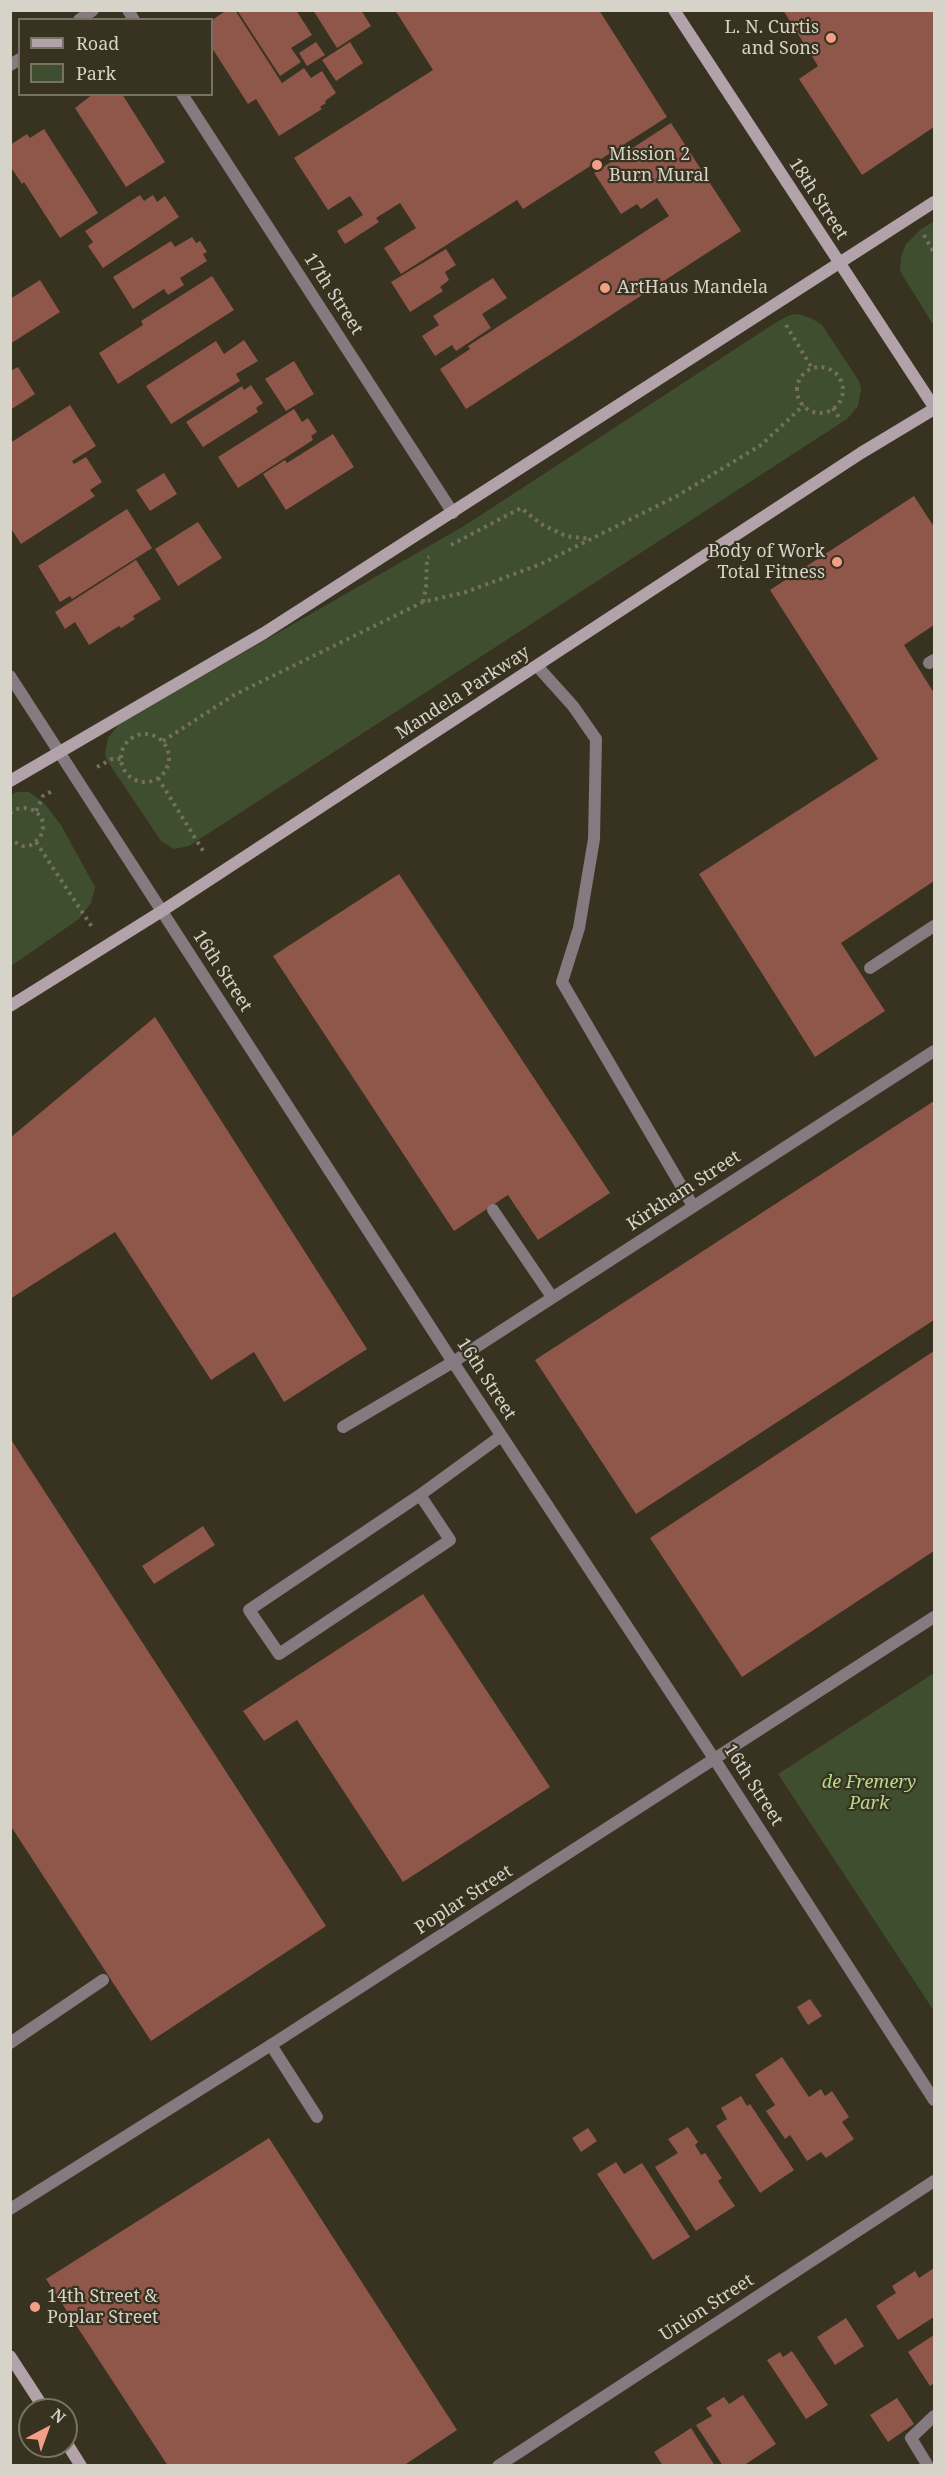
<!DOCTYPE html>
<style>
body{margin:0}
#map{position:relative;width:945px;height:2476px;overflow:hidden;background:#383220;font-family:"Noto Serif",serif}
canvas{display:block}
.frame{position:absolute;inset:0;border:12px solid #d6d3c8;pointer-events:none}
.legend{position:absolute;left:18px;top:18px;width:195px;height:78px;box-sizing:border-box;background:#383220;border:2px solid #777263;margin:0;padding:8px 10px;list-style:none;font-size:18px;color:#d6d3c8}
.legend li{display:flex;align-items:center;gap:12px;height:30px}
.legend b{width:30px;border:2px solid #777263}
.north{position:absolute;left:18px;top:2398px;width:60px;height:60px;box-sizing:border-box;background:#383220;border:2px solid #777263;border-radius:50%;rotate:41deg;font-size:16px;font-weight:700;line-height:24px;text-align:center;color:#d6d3c8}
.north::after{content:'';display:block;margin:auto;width:21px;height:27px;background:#f39f85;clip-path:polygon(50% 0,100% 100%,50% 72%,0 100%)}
</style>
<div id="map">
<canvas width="945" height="2476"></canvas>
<div class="frame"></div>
<ul class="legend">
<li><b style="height:8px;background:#b2a3ab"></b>Road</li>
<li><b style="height:16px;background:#3f4e2e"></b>Park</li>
</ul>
<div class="north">N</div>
</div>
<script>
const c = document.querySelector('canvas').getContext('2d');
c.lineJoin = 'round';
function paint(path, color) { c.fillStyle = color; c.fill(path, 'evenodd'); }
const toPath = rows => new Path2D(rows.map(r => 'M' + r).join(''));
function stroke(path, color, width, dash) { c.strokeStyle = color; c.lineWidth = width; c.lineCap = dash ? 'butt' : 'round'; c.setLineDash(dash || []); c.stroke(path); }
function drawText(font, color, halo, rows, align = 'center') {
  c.font = font + ' "Noto Serif",serif'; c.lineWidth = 4.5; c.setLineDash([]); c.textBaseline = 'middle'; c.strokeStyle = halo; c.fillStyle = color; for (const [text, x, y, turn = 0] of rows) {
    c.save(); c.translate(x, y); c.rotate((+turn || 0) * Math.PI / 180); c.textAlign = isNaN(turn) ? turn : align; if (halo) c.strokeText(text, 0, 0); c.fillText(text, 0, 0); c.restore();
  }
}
const green = toPath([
 [934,221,934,326,900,271,901,257,906,244,920,230],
 [798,314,811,318,822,325,859,381,861,389,858,406,847,419,189,846,174,849,161,841,106,759,105,754,108,738,119,724,464,526,775,323,790,315],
 [16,792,29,792,44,803,61,825,95,887,91,903,79,919,11,966,10,795],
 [934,1673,934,2011,778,1774]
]);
const building = toPath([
 [227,10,235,10,282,83,304,68,311,78,322,71,336,93,325,101,326,103,320,107,322,109,279,136,256,99,248,104,212,48,212,20],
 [237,10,296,10,312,35,291,48,301,62,280,76],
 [313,10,361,10,371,26,337,48],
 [395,10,599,10,667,117,523,209,517,200,401,274,384,248,416,228,400,203,376,218,379,222,345,244,337,231,363,215,350,196,328,210,294,158,433,70],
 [783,10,934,10,934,127,862,175,799,79,818,66],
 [316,42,325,55,307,66,299,53],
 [350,42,363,63,336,81,322,60],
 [93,94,122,94,165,162,126,187,75,108],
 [671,123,741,231,466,409,440,369,470,349,468,346,669,216,657,198,641,209,637,204,621,214,594,173],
 [44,129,98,213,60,238,24,182,22,184,10,166,10,145,27,134,30,138],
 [140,195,144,201,153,195,157,202,165,196,179,217,103,268,88,246,93,242,85,231],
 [192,237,196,243,200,241,207,252,203,254,207,261,180,278,184,285,168,295,164,289,133,309,113,277,171,241,175,247],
 [446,249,456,265,445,272,449,280,440,287,443,291,410,312,391,282],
 [212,276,234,310,118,384,99,353,143,325,141,321],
 [493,278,507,298,482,314,491,328,456,351,452,345,435,356,422,336,439,325,433,316],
 [40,280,60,312,10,344,10,299],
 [244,340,258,361,236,374,240,381,171,424,146,386,216,341,224,354],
 [294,361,314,394,286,411,265,379],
 [18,367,35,394,10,410,10,371],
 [251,385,263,403,256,408,258,412,203,447,186,422,242,386,244,390],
 [70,405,96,446,72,461,74,464,86,457,102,482,90,490,95,496,21,544,10,527,10,443],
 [294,409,302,422,308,418,317,432,311,436,313,440,238,488,218,457],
 [333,434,354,467,286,510,263,474,285,460,287,463],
 [164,473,177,494,150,511,136,490],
 [914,496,934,527,934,625,904,645,934,693,934,881,841,943,885,1011,815,1057,699,874,878,759,770,590],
 [127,509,152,548,72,599,70,596,60,602,38,566],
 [198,522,222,558,178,586,155,549],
 [136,560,161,599,133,616,135,619,121,628,119,626,89,645,75,622,65,629,55,612],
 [399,874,610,1193,538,1240,508,1195,454,1231,273,956],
 [155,1017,367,1349,284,1402,254,1352,211,1380,115,1232,10,1299,10,1138],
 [934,1101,934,1320,636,1514,535,1360],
 [934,1351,934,1551,742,1677,650,1538],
 [10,1438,326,1926,151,2041,10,1825],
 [203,1526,215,1545,154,1584,142,1566],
 [423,1594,550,1787,403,1882,297,1720,264,1741,243,1711],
 [810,1999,822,2016,808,2025,797,2007],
 [782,2057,809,2097,821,2089,825,2096,832,2091,849,2117,842,2122,854,2139,826,2158,821,2152,807,2161,790,2135,785,2139,766,2111,775,2105,755,2075],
 [741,2096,747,2106,750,2104,794,2170,760,2193,716,2126,727,2119,721,2108],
 [688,2127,698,2142,695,2145,701,2155,705,2153,722,2178,718,2181,735,2206,696,2231,655,2167,678,2153,668,2139],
 [588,2128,597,2141,581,2152,572,2138],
 [269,2138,457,2430,403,2466,168,2466,46,2279],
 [616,2162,624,2174,642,2163,690,2237,653,2260,597,2174],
 [934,2268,934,2317,898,2340,876,2306,896,2293,892,2286,915,2271,919,2278],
 [846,2318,864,2346,835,2365,817,2337],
 [934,2335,934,2383,930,2386,908,2352],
 [792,2351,828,2405,806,2419,767,2360,780,2352,783,2357],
 [743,2395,776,2444,743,2466,723,2466,696,2425,712,2416,706,2408,724,2397,729,2404],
 [897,2398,914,2424,888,2442,870,2415],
 [691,2428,715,2466,663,2466,654,2452]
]);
const path = toPath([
 [924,235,934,253],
 [786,325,812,368],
 '797 390a23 23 0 1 1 46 0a23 23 0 1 1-46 0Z',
 [833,408,840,419],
 [451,545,521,508,541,524,566,536,591,539],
 [423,602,426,587,427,558,429,557],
 '121 758a24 24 0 1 1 48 0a24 24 0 1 1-48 0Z',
 [163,741,234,695,423,602,466,592,541,564,677,496,761,445,804,405],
 [97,767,112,759,121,759],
 [158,778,205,854],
 [36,811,43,796,54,790],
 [10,813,16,809,25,808,36,811,42,819,43,829,40,838,31,845,23,846,10,840],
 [36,842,92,927]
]);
const lane = toPath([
 [929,663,934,660],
 [537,666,573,706,596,739,594,839,579,928,562,982,693,1206],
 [870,968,934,926],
 [493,1210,552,1297],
 [343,1427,453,1362],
 [420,1495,249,1610,279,1654,450,1540,420,1495,501,1436],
 [10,2043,103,1980],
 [271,2045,317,2117],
 [928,2466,911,2438,934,2416]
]);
const street = toPath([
 [128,10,134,20],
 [79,20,93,10],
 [10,65,20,59],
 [182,94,453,513],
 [10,676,453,1362,715,1760,934,2100],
 [453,1362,934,1051],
 [10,2209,271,2045,934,1617],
 [498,2466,934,2181]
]);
const secondary = toPath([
 [674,10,934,407],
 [10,781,264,633,934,202],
 [10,1006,162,911,861,453,934,409],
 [10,2356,45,2410],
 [66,2442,81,2466]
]);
const markers = [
 [831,38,6,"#f39f85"],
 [597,165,6,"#f39f85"],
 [605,288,6,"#f39f85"],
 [837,562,6,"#f39f85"],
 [35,2307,6,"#f39f85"]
];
const poiNames = [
 ["L. N. Curtis",819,28,"right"],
 ["and Sons",819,49,"right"],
 ["Mission 2",609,155],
 ["Burn Mural",609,176],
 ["ArtHaus Mandela",617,288],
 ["Body of Work",825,552,"right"],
 ["Total Fitness",825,573,"right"],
 ["14th Street &",47,2297],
 ["Poplar Street",47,2318]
];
const streetNames = [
 ["18th Street",818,199,57],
 ["17th Street",333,294,57],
 ["Mandela Parkway",463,693,-33],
 ["16th Street",222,971,57],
 ["Kirkham Street",684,1191,-33],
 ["16th Street",486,1379,57],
 ["16th Street",753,1785,57],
 ["Poplar Street",464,1900,-33],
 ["Union Street",707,2308,-33]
];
const parkNames = [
 ["de Fremery",869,1783],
 ["Park",869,1804]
];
paint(green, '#3f4e2e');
paint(building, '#8f564a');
stroke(path, '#746f5f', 4, [3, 4.5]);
stroke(lane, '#847a80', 12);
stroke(street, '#847a80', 12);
stroke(secondary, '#b2a3ab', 12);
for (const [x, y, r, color] of markers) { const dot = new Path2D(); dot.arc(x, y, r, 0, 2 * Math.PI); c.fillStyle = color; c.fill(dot); stroke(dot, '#383220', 2); }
drawText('18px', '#d6d3c8', '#383220', poiNames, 'left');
drawText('18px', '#d6d3c8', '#383220', streetNames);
drawText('italic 18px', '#b5da8c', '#383220', parkNames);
</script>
